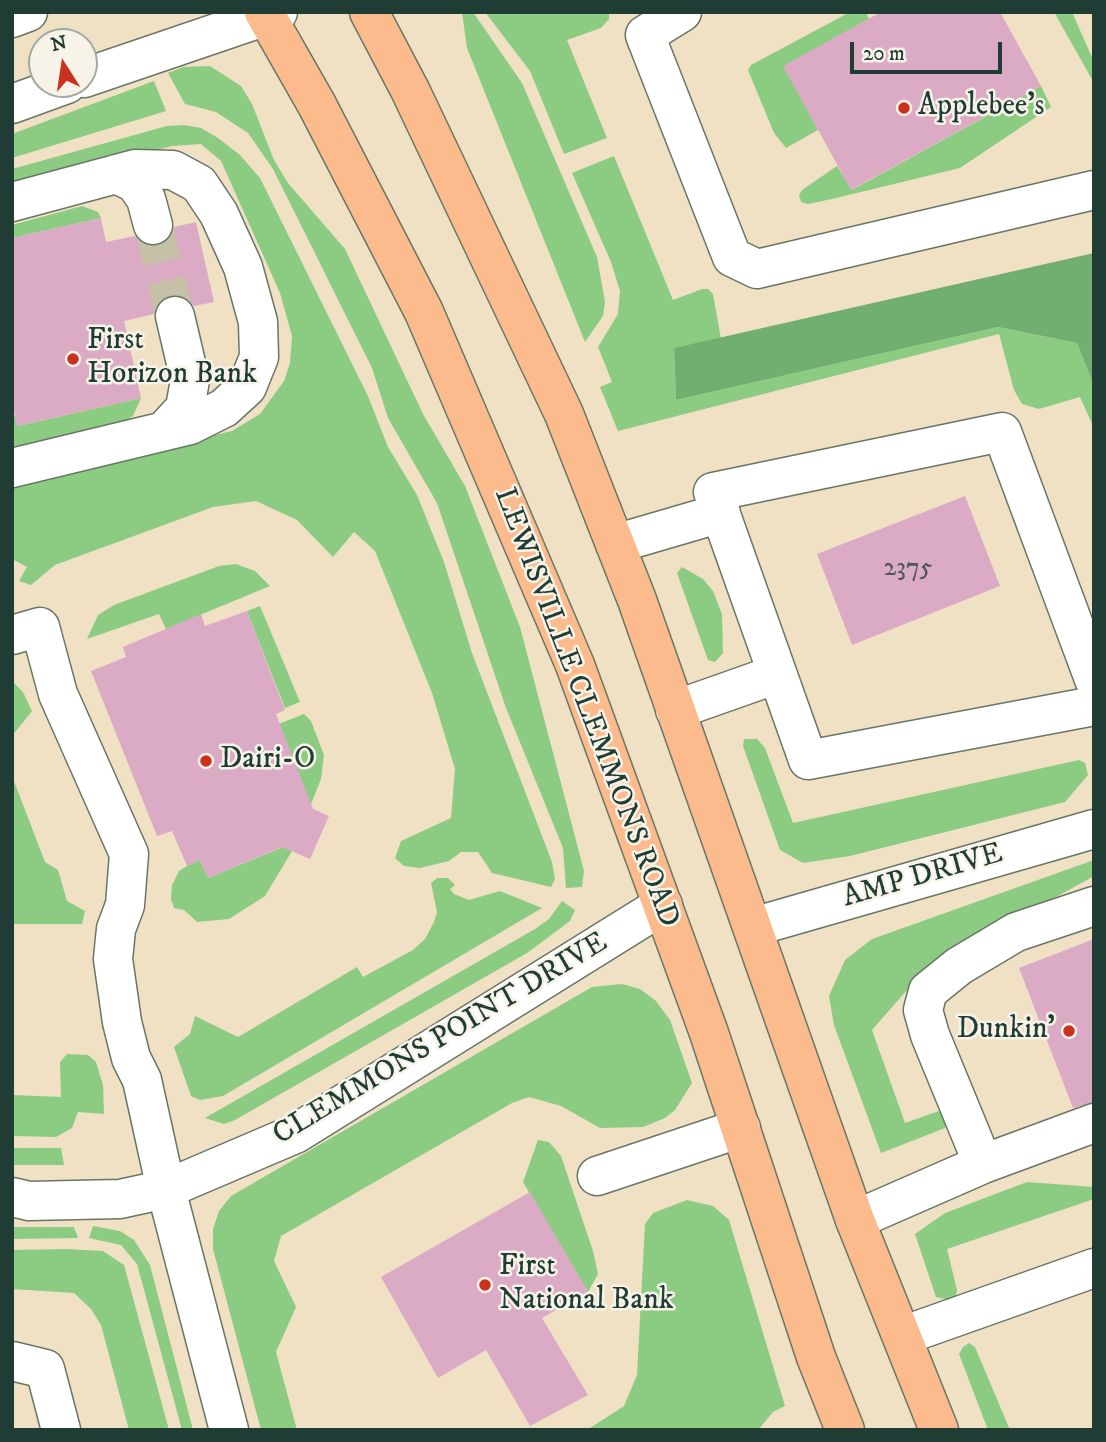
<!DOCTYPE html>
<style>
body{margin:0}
#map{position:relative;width:1106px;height:1442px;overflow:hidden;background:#f0e1c4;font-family:"IM FELL DW Pica",serif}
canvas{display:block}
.frame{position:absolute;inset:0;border:14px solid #1f3d34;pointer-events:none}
.north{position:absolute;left:28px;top:28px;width:70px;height:70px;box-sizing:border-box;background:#f7f3e8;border:2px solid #a1aaa0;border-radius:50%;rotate:348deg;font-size:19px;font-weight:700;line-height:28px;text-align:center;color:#1f3d34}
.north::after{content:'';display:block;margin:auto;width:24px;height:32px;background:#c8321e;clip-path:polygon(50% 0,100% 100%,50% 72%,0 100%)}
.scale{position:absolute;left:850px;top:42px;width:152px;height:32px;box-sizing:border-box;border:4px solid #1f3d34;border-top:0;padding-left:9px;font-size:21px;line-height:24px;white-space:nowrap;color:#1f3d34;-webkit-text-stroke:5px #f7f3e8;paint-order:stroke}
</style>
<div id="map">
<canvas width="1106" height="1442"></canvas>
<div class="frame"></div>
<div class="north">N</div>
<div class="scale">20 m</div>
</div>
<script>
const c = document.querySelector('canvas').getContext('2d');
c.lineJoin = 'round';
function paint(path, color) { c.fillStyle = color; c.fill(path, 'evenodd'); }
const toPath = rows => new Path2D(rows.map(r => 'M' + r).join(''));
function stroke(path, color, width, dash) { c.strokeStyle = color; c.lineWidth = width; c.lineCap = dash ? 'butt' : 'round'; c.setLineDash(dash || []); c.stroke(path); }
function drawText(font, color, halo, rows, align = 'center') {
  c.font = font + ' "IM FELL DW Pica",serif'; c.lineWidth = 5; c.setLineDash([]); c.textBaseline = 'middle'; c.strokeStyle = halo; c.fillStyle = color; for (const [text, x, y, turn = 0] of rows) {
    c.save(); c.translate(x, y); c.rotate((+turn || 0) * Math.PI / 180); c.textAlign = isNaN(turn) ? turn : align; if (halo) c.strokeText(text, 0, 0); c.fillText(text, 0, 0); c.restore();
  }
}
const green = toPath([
 [462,12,473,12,522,83,597,257,605,302,603,316,585,342,467,48],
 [485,12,609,12,609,19,601,28,567,40,607,138,564,154,530,71],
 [850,12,866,12,869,19,784,66,818,130,786,148,774,133,748,70,751,65],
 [1054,12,1072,12,1094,62,1094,83],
 [210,66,241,86,252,104,274,160,288,183,345,249,423,414,465,486,520,627,584,871,582,887,566,888,563,848,506,708,437,503,388,418,372,368,273,169,248,133,216,112,185,104,168,73,183,67],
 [154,81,166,111,12,158,12,134],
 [1041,86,1051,107,960,168,832,199,808,204,801,202,799,195,802,190,837,166,852,190],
 [184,125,201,128,218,138,240,155,260,178,368,396,388,447,417,495,444,562,472,653,552,862,555,879,551,887,492,873,478,852,461,852,449,861,420,868,404,866,395,858,401,841,451,818,455,769,432,693,375,551,354,532,333,557,297,520,256,501,213,507,55,565,31,585,19,581,27,567,12,559,12,483,232,431,260,414,284,381,290,363,292,336,280,293,221,161,201,144,172,146,12,188,12,169,167,126],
 [614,156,673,300,702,289,708,289,713,294,721,339,674,348,676,400,998,327,1077,343,1094,386,1094,428,1080,397,1039,409,1022,404,1014,390,999,334,618,431,600,387,612,382,598,347,618,314,620,291,611,262,572,173],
 [82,206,98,212,101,218,12,238,12,225],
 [141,398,133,416,122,423,12,450,12,416,15,416,18,426],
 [236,564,255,571,270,586,166,629,159,614,87,639,98,615,114,605,219,566],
 [682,567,703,579,713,591,722,614,723,653,715,662,708,660,677,573],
 [260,606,300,702,285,708,247,611],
 [12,681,23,692,32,711,12,736],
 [304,714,311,721,324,755,321,779,309,809,271,727],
 [744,739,757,739,765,748,793,823,1079,760,1085,763,1088,775,1065,802,850,856,803,863,780,850,743,746],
 [12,776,45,862,58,870,67,901,85,911,82,924,12,924],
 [283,847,292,851,265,896,229,919,197,922,184,910,174,908,171,899,172,885,179,871,187,866,200,860,208,878],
 [1094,860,1094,876,969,945,908,989,872,1030,905,1123,939,1111,946,1122,945,1128,881,1153,834,1025,829,996,845,960,872,939],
 [437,878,448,878,455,885,450,889,454,894,469,900,500,891,542,908,223,1096,200,1100,191,1096,174,1047,190,1034,195,1016,238,1037,357,967,363,977,413,950,425,939,434,922,437,912,431,883],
 [562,901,575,910,570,921,527,953,235,1120,224,1124,205,1118,535,929,549,919],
 [622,984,640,989,656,1001,670,1020,692,1083,675,1110,665,1118,643,1127,600,1128,561,1106,529,1097,512,1103,281,1236,274,1261,296,1307,276,1352,297,1430,261,1430,213,1249,213,1229,219,1211,231,1196,592,987],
 [67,1054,88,1055,96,1062,103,1085,104,1114,78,1112,72,1128,56,1137,12,1136,12,1095,61,1097,60,1062],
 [538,1140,549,1142,561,1156,593,1251,598,1274,588,1292,523,1182],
 [12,1148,61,1148,64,1165,12,1165],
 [1027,1182,1094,1187,1094,1199,947,1249,957,1290,956,1296,949,1300,936,1297,915,1234,945,1213],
 [687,1200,713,1206,729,1220,785,1406,773,1412,758,1430,587,1430,624,1406,637,1375,645,1224,653,1213],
 [93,1226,120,1231,134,1240,150,1265,193,1430,182,1430,137,1264,121,1245,89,1238],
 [12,1227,74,1227,78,1238,12,1239],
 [67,1249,103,1251,124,1265,169,1430,129,1430,101,1325,91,1309,74,1293,12,1289,12,1250],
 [969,1343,975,1347,1010,1430,988,1430,959,1354,963,1347]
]);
const forest = toPath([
 [1094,253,1094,386,1077,343,998,327,676,400,674,348]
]);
const building = toPath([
 [881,12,1000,12,1041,86,851,190,783,66],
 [101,218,106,242,135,236,148,246,159,246,168,241,174,227,196,222,214,302,194,306,182,295,171,295,160,301,154,314,124,321,141,398,17,426,12,402,12,238],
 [965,496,1000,586,852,645,817,554],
 [247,611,285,710,276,714,313,809,329,816,310,859,282,847,208,878,200,860,187,866,172,831,157,836,91,671,126,657,123,647,201,614,205,626],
 [1094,939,1094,1102,1073,1108,1019,968],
 [530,1192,588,1292,542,1318,588,1395,530,1426,486,1350,438,1378,381,1277]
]);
const minorTunnel = toPath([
 [153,225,175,316]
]);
const minor = toPath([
 [682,12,645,35,732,257,757,269,1094,190],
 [12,18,28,12],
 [84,78,278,12],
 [12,104,67,84],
 [116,174,135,183,146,199,153,225],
 [12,202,135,169,173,170,199,184,219,214,243,267,258,322,259,357,247,387,224,408,190,425,12,468],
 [164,431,185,408,190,380,175,316],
 [615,544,721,513],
 [12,635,40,627,58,694,129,854,125,905,116,929,113,959,122,1022,131,1058,142,1080,166,1189,229,1430],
 [1094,679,1002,432,713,492,808,760,1094,706],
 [675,710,777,674],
 [753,927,1094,829],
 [983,1164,930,1035,923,1010,928,991,959,966,1016,932,1094,906],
 [597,1176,741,1128],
 [12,1197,29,1201,120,1199,166,1189,295,1134,663,905],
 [855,1220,983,1164,1094,1123],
 [902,1336,1094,1268],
 [12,1361,45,1369,61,1430]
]);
const major = toPath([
 [264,12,317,105,424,312,575,665,709,1033,816,1357,845,1430],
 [369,12,410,90,564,414,637,600,855,1220,939,1430]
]);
const markers = [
 [904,108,7,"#c8321e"],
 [73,359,7,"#c8321e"],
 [206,761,7,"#c8321e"],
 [1069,1031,7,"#c8321e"],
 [485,1285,7,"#c8321e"]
];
const numberNames = [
 ["2375",908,570]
];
const poiNames = [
 ["Applebee's",918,108],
 ["First",87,342],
 ["Horizon Bank",87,376],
 ["Dairi-O",220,761],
 ["Dunkin'",1055,1031,"right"],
 ["First",499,1268],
 ["National Bank",499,1302]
];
const streetNames = [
 ["LEWISVILLE CLEMMONS ROAD",585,708,69],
 ["AMP DRIVE",923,877,-16],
 ["CLEMMONS POINT DRIVE",441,1040,-31]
];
paint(green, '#8ccb82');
paint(forest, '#71af70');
paint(building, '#dbabc5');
stroke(minorTunnel, '#c6c0a7', 38, [38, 19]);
stroke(minor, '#687666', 41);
stroke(major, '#687666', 41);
stroke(minor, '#fff', 38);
stroke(major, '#fbbb8c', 38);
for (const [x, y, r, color] of markers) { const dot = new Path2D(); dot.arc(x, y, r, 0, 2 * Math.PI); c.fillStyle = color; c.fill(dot); stroke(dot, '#f7f3e8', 2.5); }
drawText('26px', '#4e5858', null, numberNames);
drawText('30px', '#1f3d34', '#f7f3e8', poiNames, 'left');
drawText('30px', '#1f3d34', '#f7f3e8', streetNames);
</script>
